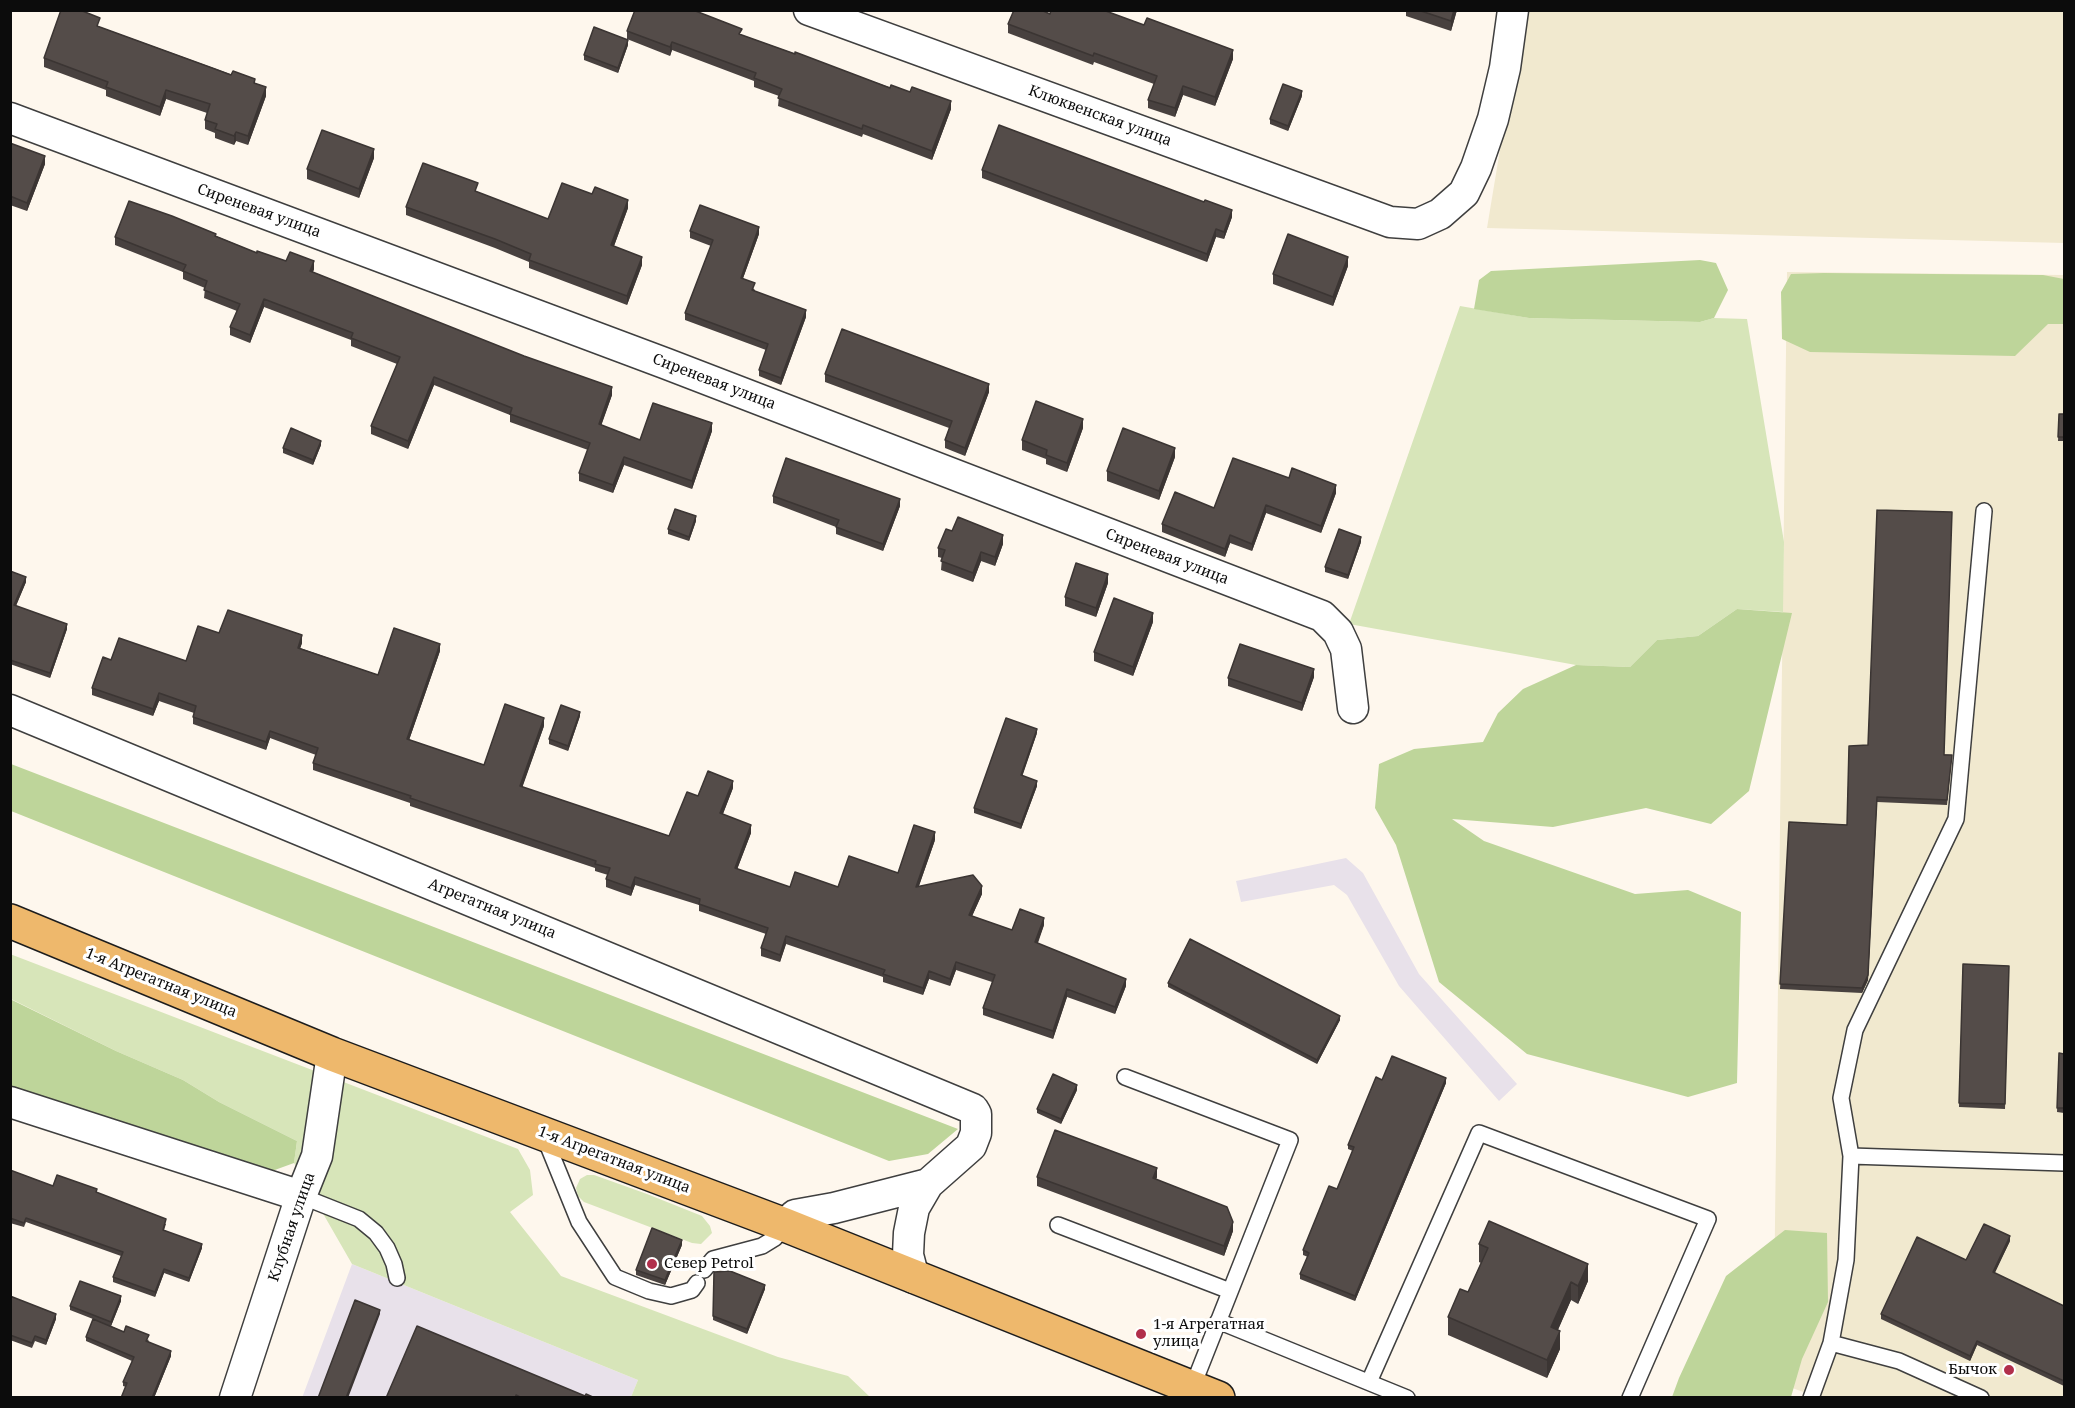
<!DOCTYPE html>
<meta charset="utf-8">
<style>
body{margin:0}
#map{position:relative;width:2075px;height:1408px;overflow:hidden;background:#fef7ed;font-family:"Noto Serif",serif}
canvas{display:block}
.frame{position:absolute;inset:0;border:12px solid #0c0c0c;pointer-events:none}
</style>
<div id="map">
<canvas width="2075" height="1408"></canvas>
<div class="frame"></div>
</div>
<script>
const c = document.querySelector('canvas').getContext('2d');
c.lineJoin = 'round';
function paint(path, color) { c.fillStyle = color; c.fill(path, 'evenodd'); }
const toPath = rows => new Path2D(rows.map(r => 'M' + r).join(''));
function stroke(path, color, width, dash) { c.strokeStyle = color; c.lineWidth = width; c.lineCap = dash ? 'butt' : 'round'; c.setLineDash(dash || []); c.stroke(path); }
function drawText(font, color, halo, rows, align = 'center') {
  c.font = font + ' "Noto Serif",serif'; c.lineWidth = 6; c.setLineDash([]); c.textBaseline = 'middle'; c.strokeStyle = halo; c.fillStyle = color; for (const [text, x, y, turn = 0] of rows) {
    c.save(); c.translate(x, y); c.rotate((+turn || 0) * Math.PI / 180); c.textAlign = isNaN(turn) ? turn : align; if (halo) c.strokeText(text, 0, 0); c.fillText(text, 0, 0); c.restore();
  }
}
const industrial = toPath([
 [1346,858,1363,873,1419,974,1517,1084,1499,1101,1399,986,1347,895,1334,885,1241,902,1236,881],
 [352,1264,638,1380,631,1397,302,1398]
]);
const farmland = toPath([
 [1523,11,2064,11,2064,243,1487,228],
 [1787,272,2064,275,2064,1397,1817,1397,1773,1381]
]);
const green = toPath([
 [1460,306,1529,318,1700,322,1714,318,1747,319,1784,542,1783,612,1737,609,1698,636,1657,640,1630,667,1576,665,1349,624],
 [10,954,518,1149,530,1170,533,1195,510,1212,561,1276,778,1357,848,1376,870,1397,631,1397,638,1380,352,1264,294,1163,297,1141,219,1102,183,1080,116,1051,11,999],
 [587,1175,594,1175,647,1194,702,1216,710,1226,712,1233,701,1244,692,1243,584,1202,578,1196,576,1188,580,1179]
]);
const forest = toPath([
 [1700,260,1716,263,1728,290,1714,318,1700,322,1529,318,1474,309,1479,280,1491,271],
 [1824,273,2043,275,2064,279,2064,324,2048,324,2015,356,1810,352,1782,339,1781,292,1791,274],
 [1737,609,1792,613,1749,791,1711,824,1646,808,1553,827,1452,819,1484,841,1635,894,1688,890,1741,912,1737,1083,1688,1097,1527,1054,1439,982,1396,845,1375,808,1379,764,1414,749,1483,742,1498,713,1523,689,1576,665,1630,667,1657,640,1698,636],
 [11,764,958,1129,928,1154,889,1161,11,811],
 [10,999,116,1051,183,1080,219,1102,297,1141,294,1163,272,1171,245,1161,206,1158,11,1092],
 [1785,1230,1827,1233,1828,1302,1802,1359,1791,1397,1672,1397,1679,1378,1726,1276]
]);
const service = toPath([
 [1125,1077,1290,1140,1192,1388],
 [544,1136,579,1222,615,1277,649,1291,671,1296,692,1290,697,1283],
 [1851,1156,2064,1163],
 [301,1196,359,1219,376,1233,387,1248,394,1264,397,1278],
 [1058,1225,1230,1291],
 [704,1270,713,1259,762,1246,775,1238,785,1225],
 [1218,1321,1407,1398],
 [1831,1343,1899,1361,1981,1398],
 [1369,1382,1479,1133,1708,1219,1630,1398],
 [1811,1398,1831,1343,1846,1260,1851,1156,1841,1098,1855,1030,1956,819,1984,511]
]);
const minor = toPath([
 [809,10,1390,222,1418,224,1440,214,1464,193,1476,168,1493,119,1505,68,1513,10],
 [10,118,667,364,1322,616,1338,632,1346,649,1353,708],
 [10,710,973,1109,976,1114,976,1133,971,1146,928,1184,834,1208,795,1215,785,1225],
 [10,1102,301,1196],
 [914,1278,908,1255,909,1233,914,1208,928,1184],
 [235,1398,301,1196,317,1156,332,1054]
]);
const primary = toPath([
 [10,921,332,1054,785,1225,1218,1398]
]);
const wall = toPath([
 [1406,10,1457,10,1451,31,1406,16],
 [1050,14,1233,59,1215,106,1183,95,1175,117,1148,108,1148,100,1154,84,1094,62,1093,65,1008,33,1008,24],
 [100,27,255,83,266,96,248,145,236,141,234,145,215,138,215,133,205,129,205,120,207,113,166,99,160,116,106,96,106,90,44,67,44,58],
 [627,31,742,35,951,109,932,160,863,134,862,137,778,106,779,96,754,87,754,81,672,50,670,56,627,39],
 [628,45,618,73,584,60,584,55],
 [1302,96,1288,131,1270,124,1270,119],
 [10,143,45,164,27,211,10,205],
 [374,158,359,198,307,179,307,169],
 [982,170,1232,217,1224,239,1216,237,1207,262,982,178],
 [478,192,477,193,548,219,628,208,614,246,642,265,627,305,529,268,529,262,495,248,406,215,406,207],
 [690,231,759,234,743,278,755,290,755,291,806,317,781,385,759,376,759,370,766,350,685,320,685,313,711,246,690,238],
 [216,236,257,253,314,269,313,272,612,395,601,425,640,440,712,431,692,489,624,465,613,493,579,481,579,473,588,450,510,422,510,415,434,385,408,449,371,434,371,426,397,364,351,346,351,340,264,307,250,343,230,335,230,327,237,311,204,298,205,288,183,279,183,272,115,245,115,237],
 [1348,266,1333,306,1273,284,1273,274],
 [825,374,989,392,965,456,945,448,945,440,949,428,825,382],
 [2059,414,2064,414,2064,441,2058,441],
 [1083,428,1067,472,1046,464,1046,459,1022,450,1022,440],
 [321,445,313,465,283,453,283,448],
 [1175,457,1159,500,1107,481,1107,471],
 [1289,478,1336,493,1321,533,1266,513,1252,551,1230,543,1225,557,1162,532,1162,524,1214,508],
 [773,496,900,506,883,551,836,534,836,527,773,503],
 [696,521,689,541,668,534,668,529],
 [952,531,1003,544,995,566,981,561,973,582,941,570,942,558,938,557,938,548],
 [1361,542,1348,579,1325,572,1325,567],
 [10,571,26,582,16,606,67,629,50,678,10,664],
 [1108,583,1096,617,1065,606,1065,597],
 [1153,622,1133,676,1094,661,1094,652],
 [219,633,302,643,300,648,378,675,440,651,409,740,484,765,544,726,522,787,669,836,698,796,733,788,723,814,751,833,737,869,790,887,838,887,898,873,935,840,919,886,982,894,972,916,1012,930,1044,925,1038,943,1126,986,1115,1014,1067,997,1053,1039,983,1015,983,1008,992,982,956,970,950,986,929,979,923,995,883,982,883,977,786,944,780,962,761,956,761,948,766,934,699,911,699,905,635,885,631,896,606,887,606,879,608,875,595,871,595,868,410,806,410,803,313,770,313,763,316,755,270,738,266,750,193,724,193,717,194,713,159,701,153,716,92,695,92,688,111,660,186,661],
 [1314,677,1302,711,1228,686,1228,678],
 [580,716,568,751,549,744,549,739],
 [1037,733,1022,776,1037,786,1021,829,974,813,974,808],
 [1849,746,1952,755,1947,805,1877,802,1868,980,1862,993,1780,989,1789,822,1847,825],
 [1963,964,2009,966,2005,1109,1959,1107],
 [1168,983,1340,1020,1317,1064,1168,987],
 [2059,1053,2064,1054,2064,1113,2057,1112],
 [1382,1080,1446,1083,1355,1301,1300,1279,1300,1274,1308,1257,1303,1255,1303,1250,1337,1189,1353,1151,1348,1149,1348,1145],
 [1077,1090,1061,1124,1037,1113,1037,1109],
 [10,1170,53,1186,97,1193,166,1224,164,1230,202,1248,189,1282,164,1273,155,1297,113,1282,113,1277,121,1256,26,1222,24,1227,10,1223],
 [1037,1177,1157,1177,1156,1179,1233,1231,1224,1256,1037,1186],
 [2010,1241,1994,1273,2064,1306,2064,1386,1977,1345,1970,1361,1881,1319,1881,1314,1966,1260],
 [1479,1244,1588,1281,1578,1304,1571,1300,1558,1330,1560,1349,1547,1378,1448,1335,1448,1317,1468,1292,1481,1263,1479,1262],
 [682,1245,665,1285,636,1275,636,1270],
 [714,1272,765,1289,747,1334,713,1320],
 [10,1296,56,1319,46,1345,35,1341,32,1348,10,1340],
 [121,1301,111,1326,124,1332,149,1340,148,1341,171,1356,154,1398,121,1398,126,1387,123,1386,123,1382,132,1361,86,1341,86,1337,93,1319,70,1310,70,1306]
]);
const shadedWall = toPath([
 [1454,10,1457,10,1451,31,1451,21],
 [628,40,628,45,618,73,618,68],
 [672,42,672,50,670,56,670,47],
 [1233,50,1233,59,1215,106,1215,97],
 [1183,86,1183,95,1175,117,1175,108],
 [266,87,266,96,248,145,248,136],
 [166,90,166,99,160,116,160,107],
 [1302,91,1302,96,1288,131,1288,126],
 [951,101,951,109,932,160,932,151],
 [236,132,236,141,234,145,234,136],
 [374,149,374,158,359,198,359,189],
 [45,156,45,164,27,211,27,203],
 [628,200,628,208,611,254,611,245],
 [1232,210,1232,217,1224,239,1224,232],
 [759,227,759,234,741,284,741,278],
 [1216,229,1216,237,1207,262,1207,254],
 [642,257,642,265,627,305,627,296],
 [1348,257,1348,266,1333,306,1333,297],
 [314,261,314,269,310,279,310,271],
 [264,299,264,307,250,343,250,335],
 [806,310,806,317,781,385,781,378],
 [434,377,434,385,408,449,408,441],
 [989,384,989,392,965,456,965,448],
 [612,387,612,395,599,432,599,424],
 [1083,419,1083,428,1067,472,1067,463],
 [712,423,712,431,692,489,692,481],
 [321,441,321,445,313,465,313,460],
 [1175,448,1175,457,1159,500,1159,491],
 [624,457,624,465,613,493,613,485],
 [1336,485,1336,493,1321,533,1321,526],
 [900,499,900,506,883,551,883,544],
 [1266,505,1266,513,1252,551,1252,544],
 [696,516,696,521,689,541,689,537],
 [1003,535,1003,544,995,566,995,557],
 [1230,535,1230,543,1225,557,1225,549],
 [1361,537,1361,542,1348,579,1348,575],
 [981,552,981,561,973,582,973,573],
 [1108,574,1108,583,1096,617,1096,608],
 [26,577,26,582,14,610,14,605],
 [1153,613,1153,622,1133,676,1133,667],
 [67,624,67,629,50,678,50,673],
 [302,635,302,643,298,655,298,648],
 [440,644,440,651,407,746,407,739],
 [1314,669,1314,677,1302,711,1302,703],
 [159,693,159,701,153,716,153,709],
 [580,712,580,716,568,751,568,746],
 [544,718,544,726,520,794,520,786],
 [1037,729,1037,733,1021,780,1021,775],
 [270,731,270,738,266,750,266,742],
 [733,781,733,788,720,821,720,813],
 [1037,781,1037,786,1021,829,1021,824],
 [1877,797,1868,980,1862,993,1862,988],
 [751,825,751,833,735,875,735,868],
 [935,832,935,840,916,894,916,887],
 [635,877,635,885,631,896,631,888],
 [982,886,982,894,969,923,969,915],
 [1044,918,1044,925,1035,949,1035,942],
 [786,936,786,944,780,962,780,955],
 [956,962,956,970,950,986,950,979],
 [929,971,929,979,923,995,923,988],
 [1126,979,1126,986,1115,1014,1115,1007],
 [1067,989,1067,997,1053,1039,1053,1031],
 [1340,1016,1340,1020,1317,1064,1317,1060],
 [1446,1078,1446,1083,1355,1301,1355,1296],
 [1077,1085,1077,1090,1061,1124,1061,1119],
 [1157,1168,1157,1177,1153,1187,1153,1178],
 [1233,1222,1233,1231,1224,1256,1224,1246],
 [2010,1236,2010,1241,1993,1277,1993,1272],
 [682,1240,682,1245,665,1285,665,1280],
 [202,1244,202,1248,189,1282,189,1278],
 [1588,1264,1588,1281,1578,1304,1578,1286],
 [164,1269,164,1273,155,1297,155,1292],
 [1571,1282,1571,1300,1551,1345,1551,1327],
 [765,1285,765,1289,747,1334,747,1329],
 [121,1296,121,1301,111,1326,111,1322],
 [380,1310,380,1314,348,1398,346,1398],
 [56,1314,56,1319,46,1345,46,1340],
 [1560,1331,1560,1349,1547,1378,1547,1360],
 [1977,1341,1977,1345,1970,1361,1970,1356],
 [171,1351,171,1356,154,1398,152,1398]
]);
const building = toPath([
 [61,10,80,10,100,18,97,26,215,69,231,75,233,71,255,79,254,83,266,87,248,136,236,132,234,136,215,129,217,124,205,120,210,104,166,90,160,107,106,87,108,82,44,58,61,10],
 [635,10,693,10,742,29,739,34,795,54,795,52,890,88,891,85,910,92,912,87,951,101,932,151,863,125,862,129,778,98,782,89,754,78,756,73,672,42,670,47,627,31,635,10],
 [1014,10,1041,10,1050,14,1051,10,1103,10,1144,25,1147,18,1233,50,1215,97,1183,86,1175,108,1148,100,1157,76,1094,53,1093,56,1008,24,1014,10],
 [1418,10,1454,10,1451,21,1418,10],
 [594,27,628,40,618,68,584,55,594,27],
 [1283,84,1302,91,1288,126,1270,119,1283,84],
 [999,125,1204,202,1205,200,1232,210,1224,232,1216,229,1207,254,982,170,999,125],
 [322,130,374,149,359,189,307,169,322,130],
 [10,143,45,156,27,203,10,196,10,143],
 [423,163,478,183,475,191,548,219,562,183,592,194,595,187,628,200,611,245,642,257,627,296,529,260,531,254,495,239,406,207,423,163],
 [129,201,172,216,216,234,215,236,257,253,257,251,286,261,290,252,314,261,310,271,524,356,612,387,599,424,640,440,653,403,712,423,692,481,624,457,613,485,579,473,590,443,510,414,512,408,434,377,408,441,371,426,400,357,351,338,353,333,264,299,250,335,230,327,240,304,204,290,207,281,183,271,186,265,115,237,129,201],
 [700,205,759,227,741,278,755,283,752,290,806,310,781,378,759,370,768,344,685,313,713,240,690,231,700,205],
 [1288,234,1348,257,1333,297,1273,274,1288,234],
 [842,329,989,384,965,448,945,440,952,421,825,374,842,329],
 [1036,401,1083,419,1067,463,1046,455,1047,450,1022,440,1036,401],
 [2059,414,2064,414,2064,437,2058,437,2059,414],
 [291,428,321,441,313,460,283,448,291,428],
 [1123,428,1175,448,1159,491,1107,471,1123,428],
 [786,458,900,499,883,544,836,527,839,520,773,496,786,458],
 [1233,458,1289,478,1292,468,1336,485,1321,526,1266,505,1252,544,1230,535,1225,549,1162,524,1175,492,1214,508,1233,458],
 [675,509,696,516,689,537,668,529,675,509],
 [1877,510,1952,512,1944,755,1952,755,1947,800,1877,797,1868,975,1862,988,1780,984,1789,822,1847,825,1849,746,1868,745,1877,510],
 [958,517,1003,535,995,557,981,552,973,573,941,561,945,550,938,548,946,529,952,531,958,517],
 [1339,529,1361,537,1348,575,1325,567,1339,529],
 [1076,563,1108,574,1096,608,1065,597,1076,563],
 [10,571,26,577,14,605,67,624,50,673,10,660,10,571],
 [1114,598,1153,613,1133,667,1094,652,1114,598],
 [228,610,302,635,298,648,378,675,394,628,440,644,407,739,484,765,505,704,544,718,520,786,669,836,687,792,698,796,708,771,733,781,720,813,751,825,735,868,790,887,795,872,838,887,849,856,898,873,914,825,935,832,916,887,973,875,982,886,969,915,1012,930,1020,909,1044,918,1035,942,1126,979,1115,1007,1067,989,1053,1031,983,1008,995,975,956,962,950,979,929,971,923,988,883,974,885,970,786,936,780,955,761,948,768,928,699,904,700,899,635,877,631,888,606,879,610,868,595,864,596,861,410,798,411,796,313,763,318,748,270,731,266,742,193,717,196,706,159,693,153,709,92,688,103,657,111,660,119,638,186,661,198,626,219,633,228,610],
 [1240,644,1314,669,1302,703,1228,678,1240,644],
 [561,705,580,712,568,746,549,739,561,705],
 [1006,718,1037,729,1021,775,1037,781,1021,824,974,808,1006,718],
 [1190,939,1340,1016,1317,1060,1168,983,1190,939],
 [1963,964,2009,966,2005,1104,1959,1103,1963,964],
 [2059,1053,2064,1054,2064,1108,2057,1108,2059,1053],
 [1392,1056,1446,1078,1355,1296,1300,1274,1309,1253,1303,1250,1329,1186,1337,1189,1354,1147,1348,1145,1376,1077,1382,1080,1392,1056],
 [1053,1074,1077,1085,1061,1119,1037,1109,1053,1074],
 [1055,1130,1157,1168,1153,1178,1227,1207,1233,1222,1224,1246,1037,1177,1055,1130],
 [10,1170,53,1186,57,1175,97,1189,96,1192,166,1219,163,1230,202,1244,189,1278,164,1269,155,1292,113,1277,123,1252,26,1218,24,1223,10,1218,10,1170],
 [1489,1221,1588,1264,1578,1286,1571,1282,1551,1327,1560,1331,1547,1360,1448,1317,1460,1289,1468,1292,1488,1248,1479,1244,1489,1221],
 [1984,1224,2010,1236,1993,1272,2064,1306,2064,1381,1977,1341,1970,1356,1881,1314,1917,1237,1966,1260,1984,1224],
 [652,1228,682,1240,665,1280,636,1270,652,1228],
 [730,1271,765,1285,747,1329,713,1316,714,1272,730,1271],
 [80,1281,121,1296,111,1322,70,1306,80,1281],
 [10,1296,56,1314,46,1340,35,1336,32,1343,10,1335,10,1296],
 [355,1300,380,1310,346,1398,318,1398,355,1300],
 [93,1319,124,1332,126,1326,149,1335,146,1341,171,1351,152,1398,121,1398,127,1383,123,1382,134,1357,86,1337,93,1319],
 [417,1326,585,1396,586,1394,595,1398,522,1398,516,1395,515,1398,386,1398,417,1326]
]);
const markers = [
 [652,1264,6,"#b12f4b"],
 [1141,1334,6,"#b12f4b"],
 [2009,1370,6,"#b12f4b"]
];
const streetNames = [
 ["Клюквенская улица",1100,116,20],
 ["Сиреневая улица",259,211,20],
 ["Сиреневая улица",714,382,21],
 ["Сиреневая улица",1167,557,21],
 ["Агрегатная улица",492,909,22],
 ["1-я Агрегатная улица",161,983,22],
 ["1-я Агрегатная улица",614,1160,21],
 ["Клубная улица",292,1227,-71]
];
const poiNames = [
 ["Север Petrol",664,1264],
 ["1-я Агрегатная",1153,1325],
 ["улица",1153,1342],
 ["Бычок",1997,1370,"right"]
];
paint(industrial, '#e8e1ea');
paint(farmland, '#f1e9cf');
paint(green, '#d7e5b9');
paint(forest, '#bed59a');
stroke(service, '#3f3f3f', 18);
stroke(minor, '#3f3f3f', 33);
stroke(primary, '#1d1d1d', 36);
stroke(service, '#fff', 15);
stroke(minor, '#fff', 30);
stroke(primary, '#eeb86c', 33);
paint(wall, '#48413f');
paint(shadedWall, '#3b3533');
paint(building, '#544c49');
stroke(building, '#3b3533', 1.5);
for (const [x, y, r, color] of markers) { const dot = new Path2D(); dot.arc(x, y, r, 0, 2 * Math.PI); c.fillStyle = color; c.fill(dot); stroke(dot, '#fff', 2); }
drawText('15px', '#0c0c0c', '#fff', streetNames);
drawText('15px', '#0c0c0c', '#fff', poiNames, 'left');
</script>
